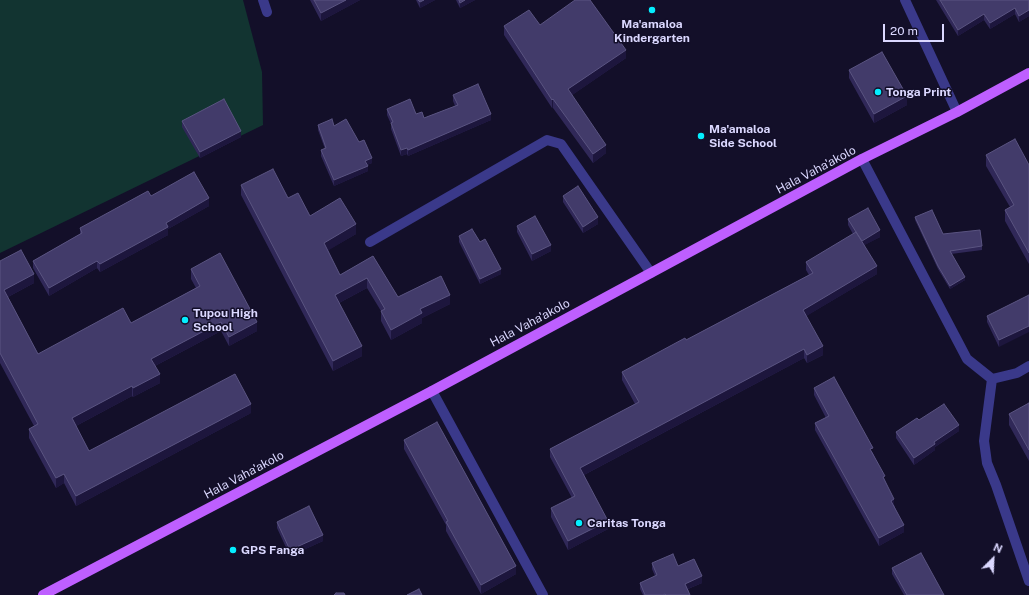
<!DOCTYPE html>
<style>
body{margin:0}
#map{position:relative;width:1029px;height:595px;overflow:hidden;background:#130f29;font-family:"Public Sans",sans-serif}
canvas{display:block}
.north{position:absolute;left:973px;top:539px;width:40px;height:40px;-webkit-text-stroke:3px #130f29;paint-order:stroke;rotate:24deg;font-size:11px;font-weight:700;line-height:16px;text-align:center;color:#dbd8ff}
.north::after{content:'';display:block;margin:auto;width:14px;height:18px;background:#dbd8ff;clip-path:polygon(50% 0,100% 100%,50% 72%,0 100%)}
.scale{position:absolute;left:883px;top:24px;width:61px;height:18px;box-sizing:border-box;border:2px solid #dbd8ff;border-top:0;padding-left:5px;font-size:12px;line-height:14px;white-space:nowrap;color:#dbd8ff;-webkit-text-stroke:3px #130f29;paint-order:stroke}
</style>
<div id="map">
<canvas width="1029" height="595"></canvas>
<div class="north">N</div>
<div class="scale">20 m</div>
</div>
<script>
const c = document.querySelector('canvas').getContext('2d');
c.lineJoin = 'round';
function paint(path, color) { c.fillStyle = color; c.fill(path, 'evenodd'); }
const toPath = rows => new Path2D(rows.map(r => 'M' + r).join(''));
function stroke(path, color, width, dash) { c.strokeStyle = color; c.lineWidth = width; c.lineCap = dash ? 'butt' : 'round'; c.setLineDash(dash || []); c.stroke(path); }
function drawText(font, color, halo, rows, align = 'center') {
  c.font = font + ' "Public Sans",sans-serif'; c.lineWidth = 3; c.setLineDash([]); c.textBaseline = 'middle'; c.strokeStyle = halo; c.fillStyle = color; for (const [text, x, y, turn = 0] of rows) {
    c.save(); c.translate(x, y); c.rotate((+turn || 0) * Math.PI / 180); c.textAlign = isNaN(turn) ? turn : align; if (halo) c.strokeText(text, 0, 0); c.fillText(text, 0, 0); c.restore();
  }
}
const green = toPath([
 [0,0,243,0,262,72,263,125,0,253]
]);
const minor = toPath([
 [263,0,267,12],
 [905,0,957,112],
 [862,159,967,359,992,379,1017,373,1029,366],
 [370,242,547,140,561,144,651,273],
 [992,379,984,441,987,463,996,485,1029,581],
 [432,391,543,595]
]);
const major = toPath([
 [43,595,432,391,862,159,957,112,1029,73]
]);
const wall = toPath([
 [310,0,360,0,321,21],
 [416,0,435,0,420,8],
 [456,0,475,0,460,8],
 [936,0,1029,0,1029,16,1019,22,1015,14,990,29,984,20,958,36],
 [540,25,626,58,572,95,606,153,593,163,553,108,552,108,504,35,504,26],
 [849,70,907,105,874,123,849,78],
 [453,95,491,120,408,156,407,154,401,156,391,129,391,124,387,115,387,109,416,114,424,118,455,106,453,101],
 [182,121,241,137,200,158,182,127],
 [318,125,334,126,359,142,372,163,367,165,368,171,334,186,321,156,321,150,325,149,318,130],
 [986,155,1029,165,1029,264,1005,221,1005,210,1010,207,986,166],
 [241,185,288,198,310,216,356,234,328,250,340,275,373,256,398,297,450,304,422,318,422,323,391,340,381,321,381,311,367,288,339,303,362,356,333,371,241,195],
 [151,196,209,206,168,229,168,235,100,272,97,268,49,296,33,268,33,261,80,234,80,228],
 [563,196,598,224,583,233,563,202],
 [915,217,943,234,982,246,982,250,951,254,965,280,950,289,938,269,915,220],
 [848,219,880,237,864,245,877,274,806,316,823,355,807,363,804,358,584,475,608,529,568,550,551,517,551,508,572,498,550,457,550,449,635,404,622,380,622,372,686,340,809,275,806,270,806,262,853,234,848,225],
 [517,226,551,251,532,261,517,232],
 [459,236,501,274,480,284,459,242],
 [0,261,34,283,8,297,38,354,131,323,196,288,191,279,191,269,257,331,229,346,221,331,155,366,160,383,133,397,132,396,76,426,89,451,251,413,76,506,64,483,56,488,29,438,29,429,34,426,0,363],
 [1029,295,999,347,987,322,987,316],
 [814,388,873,453,885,480,904,532,879,546,815,430,815,423,826,418,814,395],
 [1029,403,1029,461,1009,425,1009,414],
 [919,420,959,431,935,447,935,450,914,465,896,438,896,432],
 [404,440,516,574,481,594,446,531,446,525,404,449],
 [277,522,323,541,290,556,277,528],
 [652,563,678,566,702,583,688,589,690,595,643,595,640,589,640,583,655,576,652,569],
 [892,568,944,595,904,595,892,574]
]);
const shadedWall = toPath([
 [346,0,360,0,321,21,321,13],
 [424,0,435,0,420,8,420,2],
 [465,0,475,0,460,8,460,3],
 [1015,8,1015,14,990,29,990,23],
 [1029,10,1029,16,1019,22,1019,16],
 [984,14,984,20,958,36,958,30],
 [626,50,626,58,568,98,568,89],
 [907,96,907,105,874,123,874,114],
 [553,99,553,108,552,108,552,100],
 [491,114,491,120,408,156,408,150],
 [241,131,241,137,200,158,200,152],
 [606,145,606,153,593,163,593,154],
 [407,148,407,154,401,156,401,150],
 [372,158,372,163,365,166,365,161],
 [368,166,368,171,334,186,334,180],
 [209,198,209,206,168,229,168,235,100,272,100,264,166,223],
 [598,217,598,224,583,233,583,227],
 [356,224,356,234,324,253,324,243],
 [880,230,880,237,861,247,861,241],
 [551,245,551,251,532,261,532,254],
 [97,261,97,268,49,296,49,288],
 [877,266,877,274,803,318,803,310],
 [501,269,501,274,480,284,480,279],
 [34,274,34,283,4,299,4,290],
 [965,277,965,280,950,289,950,286],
 [367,278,367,288,335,305,335,295],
 [450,295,450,304,422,318,422,323,391,340,391,330,420,309],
 [221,322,221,331,151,368,151,359],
 [257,322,257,331,229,346,229,337],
 [1029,326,1029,332,999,347,999,340],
 [362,346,362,356,333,371,333,361],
 [823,346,823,355,807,363,807,355],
 [804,349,804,358,580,477,580,468],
 [160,374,160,383,133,397,133,388],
 [132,386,132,396,72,428,72,418],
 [251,404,251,413,76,506,76,496],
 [959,425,959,431,935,447,935,450,914,465,914,458,934,442],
 [64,474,64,483,56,488,56,478],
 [894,499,894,506,891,501],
 [608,521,608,529,568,550,568,541],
 [904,525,904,532,879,546,879,538],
 [323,535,323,541,290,556,290,550],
 [516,566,516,574,481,594,481,585],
 [702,576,702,583,685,590,685,584]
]);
const building = toPath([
 [314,0,346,0,321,13,314,0],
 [418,0,424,0,420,2,418,0],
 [459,0,465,0,460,3,459,0],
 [575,0,590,0,626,50,568,89,606,145,593,154,553,99,552,100,504,26,529,10,540,25,575,0],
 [940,0,1029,0,1029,10,1019,16,1015,8,990,23,984,14,958,30,940,0],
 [882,52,907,96,874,114,849,70,882,52],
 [478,84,491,114,408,150,407,148,401,150,391,123,393,122,387,109,410,99,416,114,422,112,424,118,458,105,453,95,478,84],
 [224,99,241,131,200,152,182,121,224,99],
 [332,119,334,126,346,119,359,142,364,140,372,158,365,161,368,166,334,180,321,150,326,148,318,125,332,119],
 [1015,139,1029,165,1029,253,1005,210,1014,205,986,155,1015,139],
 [273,169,288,198,298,193,310,216,340,198,356,224,324,243,340,275,373,256,398,297,441,276,450,295,420,309,422,313,391,330,381,311,385,309,367,278,335,295,362,346,333,361,241,185,273,169],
 [194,172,209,198,166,223,168,227,100,264,97,261,49,288,33,261,82,233,80,228,148,191,151,196,194,172],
 [578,186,598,217,583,227,563,196,578,186],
 [868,208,880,230,862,241,856,232,848,219,868,208],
 [932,210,943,234,980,230,982,246,950,251,965,277,950,286,938,266,915,217,932,210],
 [535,216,551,245,532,254,517,226,535,216],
 [472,229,480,242,485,239,501,269,480,279,459,236,472,229],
 [856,232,877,266,803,310,823,346,807,355,804,349,580,468,608,521,568,541,551,508,575,496,550,449,639,402,622,372,685,338,686,340,813,273,806,262,856,232],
 [21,250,34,274,4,290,38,354,123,308,131,323,200,286,191,269,220,253,257,322,229,337,221,322,151,359,160,374,133,388,132,386,72,418,89,451,235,374,251,404,76,496,64,474,56,478,29,429,38,424,0,353,0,261,21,250],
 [1029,295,1029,326,999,340,987,316,1029,295],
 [834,377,873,448,870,449,885,476,883,477,894,499,891,501,904,525,879,538,815,423,829,416,814,388,834,377],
 [1029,403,1029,450,1009,414,1029,403],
 [944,404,959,425,934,442,935,444,914,458,896,432,917,418,919,420,944,404],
 [437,422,516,566,481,585,446,522,448,521,404,440,437,422],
 [309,506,323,535,290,550,277,522,309,506],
 [921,553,944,595,907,595,892,568,921,553],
 [673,554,678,566,694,559,702,576,685,584,690,595,666,595,665,594,663,595,645,595,640,583,657,575,652,563,673,554],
 [419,589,422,595,407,595,419,589],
 [336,593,344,593,345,595,334,595,336,593]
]);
const markers = [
 [652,10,4,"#04eeff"],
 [878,92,4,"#04eeff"],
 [701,136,4,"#04eeff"],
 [185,320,4,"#04eeff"],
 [579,523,4,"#04eeff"],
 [233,550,4,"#04eeff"]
];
const poiNames = [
 ["Ma'amaloa",652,24,"center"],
 ["Kindergarten",652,38,"center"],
 ["Tonga Print",886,92],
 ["Ma'amaloa",709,129],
 ["Side School",709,143],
 ["Tupou High",193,313],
 ["School",193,327],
 ["Caritas Tonga",587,523],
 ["GPS Fanga",241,550]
];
const streetNames = [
 ["Hala Vaha'akolo",816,170,-28],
 ["Hala Vaha'akolo",530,323,-28],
 ["Hala Vaha'akolo",244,475,-28]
];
paint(green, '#123431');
stroke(minor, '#3a398a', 10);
stroke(major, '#be5fff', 10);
paint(wall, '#302858');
paint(shadedWall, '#1d163d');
paint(building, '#423b6a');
stroke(building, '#5a5481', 1);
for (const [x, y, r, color] of markers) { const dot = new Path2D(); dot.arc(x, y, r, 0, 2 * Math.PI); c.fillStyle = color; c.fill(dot); stroke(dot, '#130f29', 1.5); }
drawText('bold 12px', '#dbd8ff', '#130f29', poiNames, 'left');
drawText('12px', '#dbd8ff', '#130f29', streetNames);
</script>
